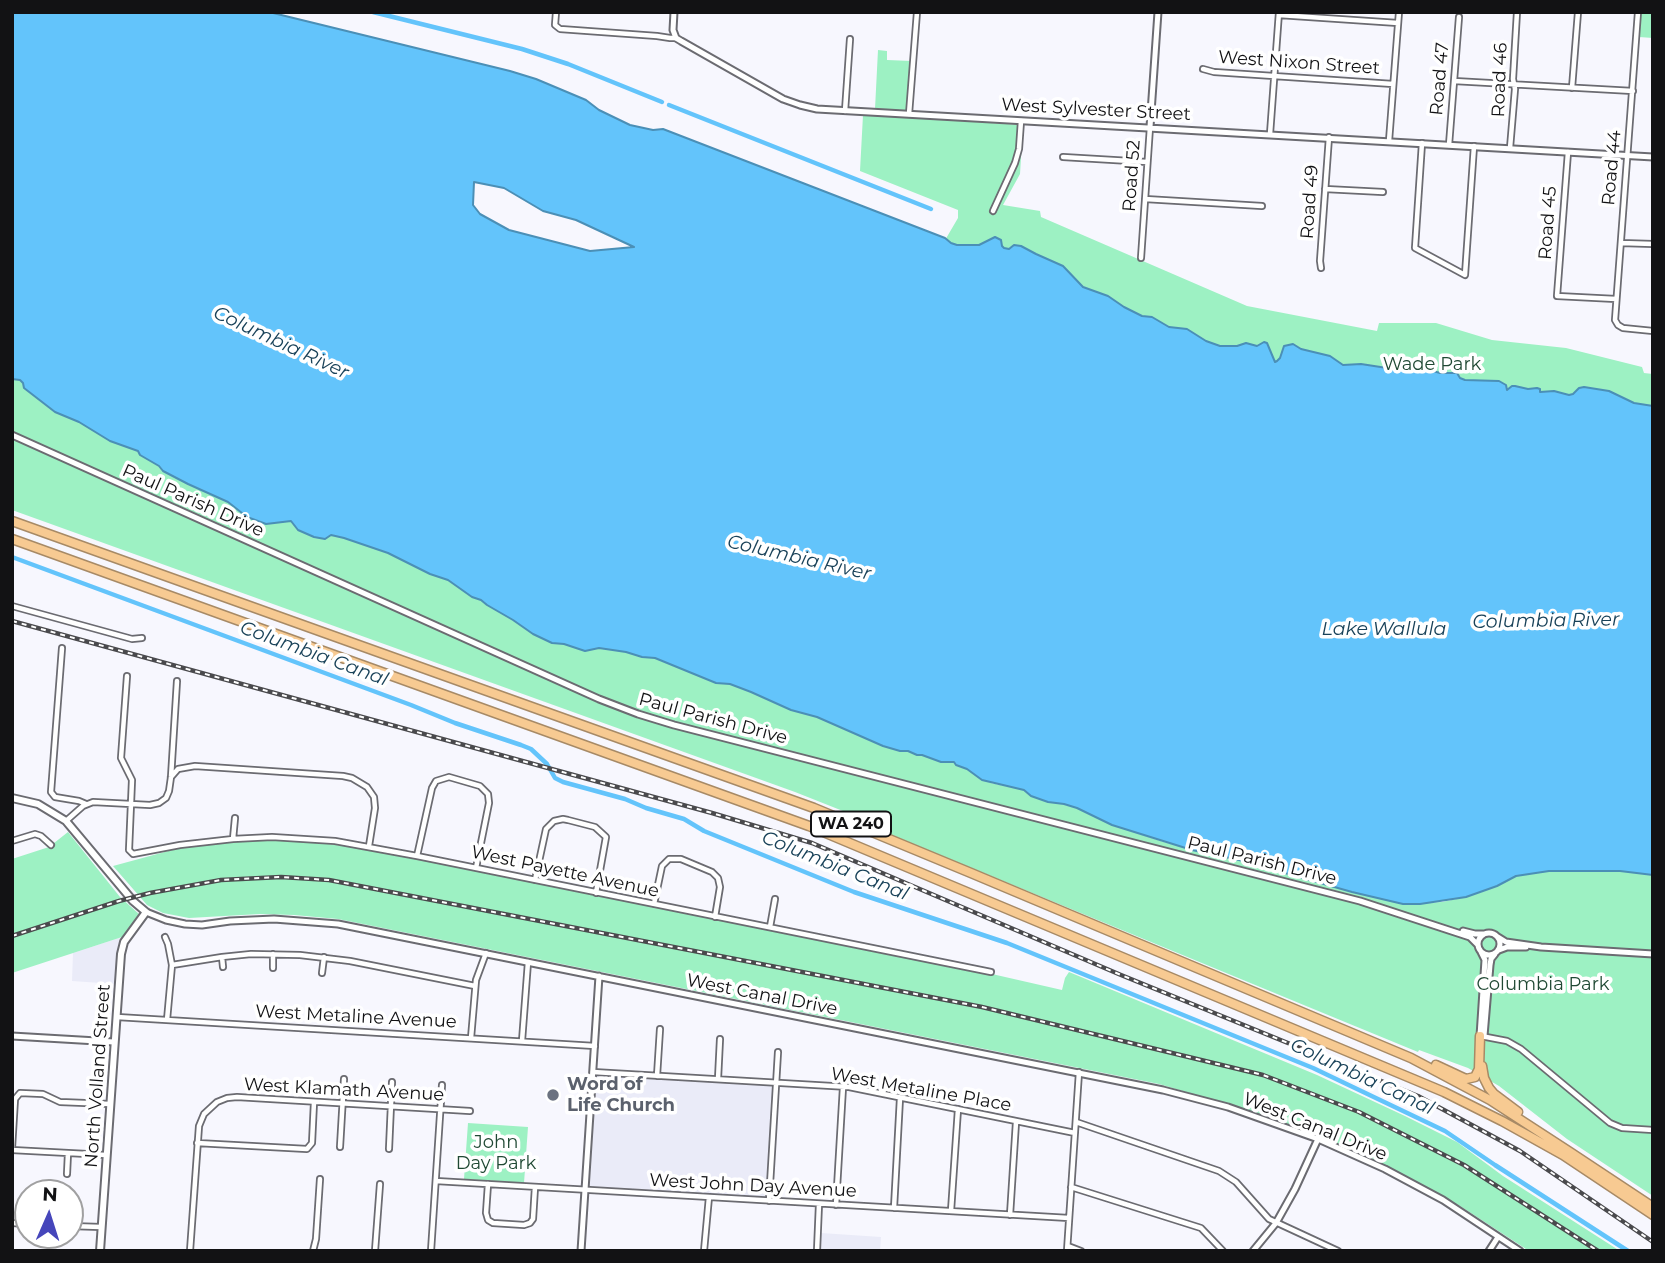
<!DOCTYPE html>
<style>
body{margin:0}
#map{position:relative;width:1665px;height:1263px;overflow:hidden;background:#f7f7fe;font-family:Montserrat,sans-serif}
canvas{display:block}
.frame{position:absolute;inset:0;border:14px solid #121214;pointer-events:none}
.north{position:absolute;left:14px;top:1179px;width:70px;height:70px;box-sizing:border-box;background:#fff;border:2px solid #a0a0a1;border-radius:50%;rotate:3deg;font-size:19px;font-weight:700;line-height:28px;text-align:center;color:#121214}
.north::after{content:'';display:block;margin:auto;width:24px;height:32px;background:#4646bb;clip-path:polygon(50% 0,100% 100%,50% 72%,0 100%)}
</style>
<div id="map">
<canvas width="1665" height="1263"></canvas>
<div class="frame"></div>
<div class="north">N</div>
</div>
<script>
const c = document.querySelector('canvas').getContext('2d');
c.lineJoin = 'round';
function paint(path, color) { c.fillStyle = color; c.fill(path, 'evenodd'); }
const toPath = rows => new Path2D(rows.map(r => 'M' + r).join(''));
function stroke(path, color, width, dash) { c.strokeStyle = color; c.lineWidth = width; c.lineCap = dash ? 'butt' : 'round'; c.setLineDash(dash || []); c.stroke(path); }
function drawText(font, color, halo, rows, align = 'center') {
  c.font = font + ' Montserrat,sans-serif'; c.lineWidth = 7; c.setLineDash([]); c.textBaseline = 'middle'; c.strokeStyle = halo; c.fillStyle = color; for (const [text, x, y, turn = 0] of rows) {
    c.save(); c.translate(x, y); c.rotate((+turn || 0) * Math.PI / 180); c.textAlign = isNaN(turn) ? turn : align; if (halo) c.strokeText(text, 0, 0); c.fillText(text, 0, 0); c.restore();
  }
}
const built = toPath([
 [122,937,117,951,115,984,72,981,73,953],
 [593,1072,776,1083,769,1201,585,1190],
 [821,1233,881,1237,880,1251,820,1251]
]);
const green = toPath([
 [1641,12,1653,12,1653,38,1639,37],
 [878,50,887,51,887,60,912,61,908,111,875,109],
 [863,115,1023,125,1020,174,1003,205,1040,211,1041,217,1247,306,1377,331,1379,323,1436,323,1492,340,1566,348,1642,367,1644,373,1653,374,1653,438,1322,384,941,247,958,218,958,210,860,171],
 [12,379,19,380,23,383,24,388,55,412,79,422,110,441,138,451,159,466,163,471,188,484,228,502,247,517,266,524,291,521,298,530,314,537,325,539,331,535,344,538,388,553,430,574,448,580,472,597,481,600,487,605,513,620,533,634,552,643,564,644,585,651,599,648,626,652,642,657,655,658,716,683,730,684,751,692,791,710,817,717,883,746,900,751,908,751,917,755,922,755,941,762,954,762,956,765,967,769,991,783,1024,790,1031,796,1077,808,1112,825,1164,842,1211,855,1239,860,1352,892,1403,904,1442,902,1466,897,1497,886,1516,876,1549,871,1620,871,1653,875,1653,1196,1567,1139,1499,1086,1468,1068,1419,1050,1418,1052,1311,1008,848,817,848,813,795,792,12,510],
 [68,832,120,897,139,914,122,937,12,973,12,859,49,847],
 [257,840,296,840,377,850,992,974,1062,990,1065,978,1069,972,1317,1075,1405,1116,1457,1142,1503,1176,1620,1251,1529,1251,1460,1206,1370,1157,1325,1138,1267,1116,1159,1084,338,919,294,915,260,914,189,918,163,913,147,905,113,866,183,847,221,842],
 [468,1123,528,1127,524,1183,464,1179]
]);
const water = toPath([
 [12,12,269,12,510,71,536,79,586,100,599,110,630,125,653,130,663,129,945,238,951,243,957,245,979,245,995,237,1001,240,1002,246,1004,248,1009,249,1014,245,1021,246,1036,254,1063,266,1083,287,1108,296,1124,307,1142,316,1152,317,1169,327,1187,329,1206,341,1220,346,1237,346,1246,343,1257,346,1264,342,1267,343,1275,362,1277,361,1280,358,1284,346,1293,344,1301,349,1330,356,1343,365,1361,364,1387,368,1401,365,1416,366,1440,373,1457,373,1460,378,1465,380,1499,381,1506,385,1507,390,1512,386,1515,386,1528,389,1537,388,1540,389,1540,392,1554,391,1569,395,1573,394,1579,388,1584,387,1609,391,1634,403,1653,406,1653,875,1620,871,1549,871,1516,876,1497,886,1466,897,1420,904,1403,904,1352,892,1239,860,1192,850,1112,825,1077,808,1064,804,1048,802,1031,796,1024,790,982,780,967,769,956,765,954,762,941,762,922,755,917,755,908,751,900,751,883,746,817,717,791,710,751,692,730,684,716,683,655,658,642,657,626,652,599,648,585,651,564,644,552,643,533,634,513,620,487,605,481,600,472,597,448,580,430,574,388,553,344,538,331,535,325,539,314,537,298,530,291,521,266,524,247,517,228,502,188,484,163,471,159,466,140,455,138,451,110,441,79,422,55,412,24,388,23,383,20,380,12,379,12,12],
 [474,182,504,188,543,211,576,220,634,247,590,251,509,230,480,214,473,205,474,182]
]);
const canal = toPath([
 [373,12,522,49,568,64,662,102],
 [669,105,931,209],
 [12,557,411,705,455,723,521,745,531,749,547,764,555,778,563,782,625,799,646,808,684,819,704,831,854,892,1007,943,1313,1068,1445,1131,1495,1165,1628,1251]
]);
const minor = toPath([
 [556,12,555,25,560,29,657,36,670,38,676,38],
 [1638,12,1615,320,1618,325,1623,328,1653,331],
 [1279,15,1398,23],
 [1203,69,1214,72,1393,84],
 [1454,81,1633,91],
 [1572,88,1578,12],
 [845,111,850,39],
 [909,114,917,12],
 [1270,134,1279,12],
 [1389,141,1399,12],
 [1422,143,1415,248,1465,275,1474,146],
 [1449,145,1459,17],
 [1510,148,1515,89,1513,79,1517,12],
 [1568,152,1557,296,1616,299],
 [1063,157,1147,162],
 [1325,189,1383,192],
 [1145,199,1262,206],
 [993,211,1015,163,1019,149,1021,121],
 [1621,243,1653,244],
 [1141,258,1150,127],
 [1321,268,1320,261,1329,137],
 [12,606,132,639,142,638],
 [62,648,51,792,55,797,79,801,86,804],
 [127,676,121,758,132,780,129,850,133,854,180,845,233,839,272,837,335,841,417,856,991,972],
 [171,777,178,769,195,766,343,776,352,778,367,787,374,797,375,808,369,846],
 [66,821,83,806,93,802,150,805,159,803,166,798,169,791,171,777,177,681],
 [233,839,235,818],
 [12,841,35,834,41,836,51,845],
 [417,856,432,788,436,781,449,777,480,786,488,794,489,803,476,868],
 [535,880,546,829,554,821,563,819,568,820,595,827,606,837,596,893],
 [654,904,662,866,669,859,681,859,712,872,718,878,720,887,715,917],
 [770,927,775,899],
 [165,937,168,944,172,965,167,1020],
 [222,957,223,967],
 [172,965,222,957,251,954,300,955,350,961,475,986],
 [273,968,273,954],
 [322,973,324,957],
 [117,1017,595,1046],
 [1481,1036,1507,1041,1521,1049,1610,1123,1622,1128,1653,1130],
 [471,1038,476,980,486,953],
 [522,1041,528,962],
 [593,1072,849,1087,1075,1133],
 [657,1076,660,1029],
 [718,1079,720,1039],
 [1076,1122,1219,1171,1236,1182,1269,1219,1338,1251],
 [197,1143,307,1149,312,1143,314,1102],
 [340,1147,344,1079],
 [12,1148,15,1099,20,1093,43,1094,60,1102,110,1104],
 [389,1149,392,1082],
 [12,1150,106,1155],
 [67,1174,68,1153],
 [436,1181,1069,1218],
 [488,1184,486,1213,488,1220,493,1223,524,1225,530,1223,533,1219,535,1187],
 [1071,1187,1201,1228,1223,1251],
 [769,1201,778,1052],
 [836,1205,843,1087],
 [894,1208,900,1098],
 [951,1211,958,1109],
 [1010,1215,1016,1122],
 [12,1223,28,1224],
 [70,1226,101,1227],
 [1068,1246,1081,1251],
 [190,1251,199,1126,204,1114,217,1102,227,1098,237,1097,470,1111],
 [313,1251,316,1239,320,1179],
 [375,1251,380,1184],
 [431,1251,442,1085],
 [704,1251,709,1197],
 [817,1251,819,1204],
 [1067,1251,1079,1072]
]);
const tertiary = toPath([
 [674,12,673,30,676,38,681,41,783,99,800,105,817,109,1653,157],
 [1150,127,1158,12],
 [12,435,599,699,638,714,674,725,1360,901,1470,937,1478,945],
 [146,912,166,920,185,924,202,925,230,921,274,919,338,924,1163,1090,1228,1107,1318,1139,1385,1169,1443,1200,1520,1251],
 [1463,931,1475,934,1484,934],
 '1478 944a11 11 0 1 1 22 0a11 11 0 1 1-22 0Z',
 [1498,937,1506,942,1541,947,1653,954],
 [1499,950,1507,947,1526,947],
 [12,1036,114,1042],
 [1480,1036,1485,960,1481,952],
 [1484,1036,1490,965,1491,959,1495,954],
 [581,1251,599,976],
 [1253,1251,1276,1223,1295,1189,1318,1139],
 [1489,1251,1498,1237]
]);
const secondary = toPath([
 [12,798,38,804,66,821,133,901,146,912,124,942,121,954,100,1251]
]);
const motorway = toPath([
 [12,521,814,808,971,873,1411,1058,1490,1100,1570,1152,1653,1207],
 [12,539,809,826,1444,1092,1502,1121,1563,1155,1653,1215],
 [1436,1065,1466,1079,1475,1077,1479,1069,1480,1036],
 [1482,1066,1484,1078,1489,1088,1494,1094,1518,1112]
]);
const rail = toPath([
 [12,621,712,813,812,843,1121,975,1418,1096,1520,1151,1653,1242],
 [12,936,119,901,150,893,221,880,281,877,329,880,982,1007,1263,1075,1359,1112,1464,1165,1598,1251]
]);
const markers = [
 [553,1095,7,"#6b7280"]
];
const shields = [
 [851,824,80]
];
const shieldNames = [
 ["WA 240",851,824]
];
const streetNames = [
 ["West Nixon Street",1299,63,4],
 ["Road 47",1440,79,-85],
 ["Road 46",1500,80,-88],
 ["West Sylvester Street",1096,110,3],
 ["Road 44",1612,168,-85],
 ["Road 52",1132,176,-86],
 ["Road 49",1310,202,-86],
 ["Road 45",1548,223,-86],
 ["Paul Parish Drive",193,501,24],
 ["Paul Parish Drive",713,719,15],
 ["Paul Parish Drive",1262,861,14],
 ["West Payette Avenue",565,872,12],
 ["West Canal Drive",762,995,11],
 ["West Metaline Avenue",356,1017,3],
 ["North Volland Street",98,1076,-86],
 ["West Klamath Avenue",344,1090,3],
 ["West Metaline Place",921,1090,10],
 ["West Canal Drive",1315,1127,22],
 ["West John Day Avenue",753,1186,3]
];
const parkNames = [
 ["Wade Park",1432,365],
 ["Columbia Park",1543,985],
 ["John",496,1143],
 ["Day Park",496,1164]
];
const worshipNames = [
 ["Word of",567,1085],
 ["Life Church",567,1106]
];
const waterNames = [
 ["Columbia River",281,343,25],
 ["Columbia River",799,558,13],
 ["Columbia River",1546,621,-1],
 ["Lake Wallula",1384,629],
 ["Columbia Canal",314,654,20],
 ["Columbia Canal",835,866,22],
 ["Columbia Canal",1362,1077,25]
];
paint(built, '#eaebf8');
paint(green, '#9df1c3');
paint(water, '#63c4fb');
stroke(water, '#4b8fb6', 2);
stroke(canal, '#63c4fb', 4.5);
stroke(minor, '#6b6b71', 8);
stroke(tertiary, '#6b6b71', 9);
stroke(secondary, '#6b6b71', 10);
stroke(motorway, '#a78a66', 11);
stroke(minor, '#fff', 4.5);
stroke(tertiary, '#fff', 5);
stroke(secondary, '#fff', 6);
stroke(motorway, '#f7ca92', 8);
stroke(rail, '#4a4a4d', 4.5);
stroke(rail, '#fff', 2, [5]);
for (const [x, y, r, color] of markers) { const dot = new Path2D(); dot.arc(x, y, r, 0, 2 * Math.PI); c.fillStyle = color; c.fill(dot); stroke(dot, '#fff', 2.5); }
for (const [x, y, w] of shields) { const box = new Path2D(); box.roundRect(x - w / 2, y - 12.5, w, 25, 5); c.fillStyle = '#fff'; c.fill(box); stroke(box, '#121214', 2); }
drawText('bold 16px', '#121214', null, shieldNames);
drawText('18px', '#121214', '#fff', streetNames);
drawText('18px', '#204934', '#fff', parkNames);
drawText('bold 18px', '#5b616d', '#fff', worshipNames, 'left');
drawText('italic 19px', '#194259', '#fff', waterNames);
</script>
